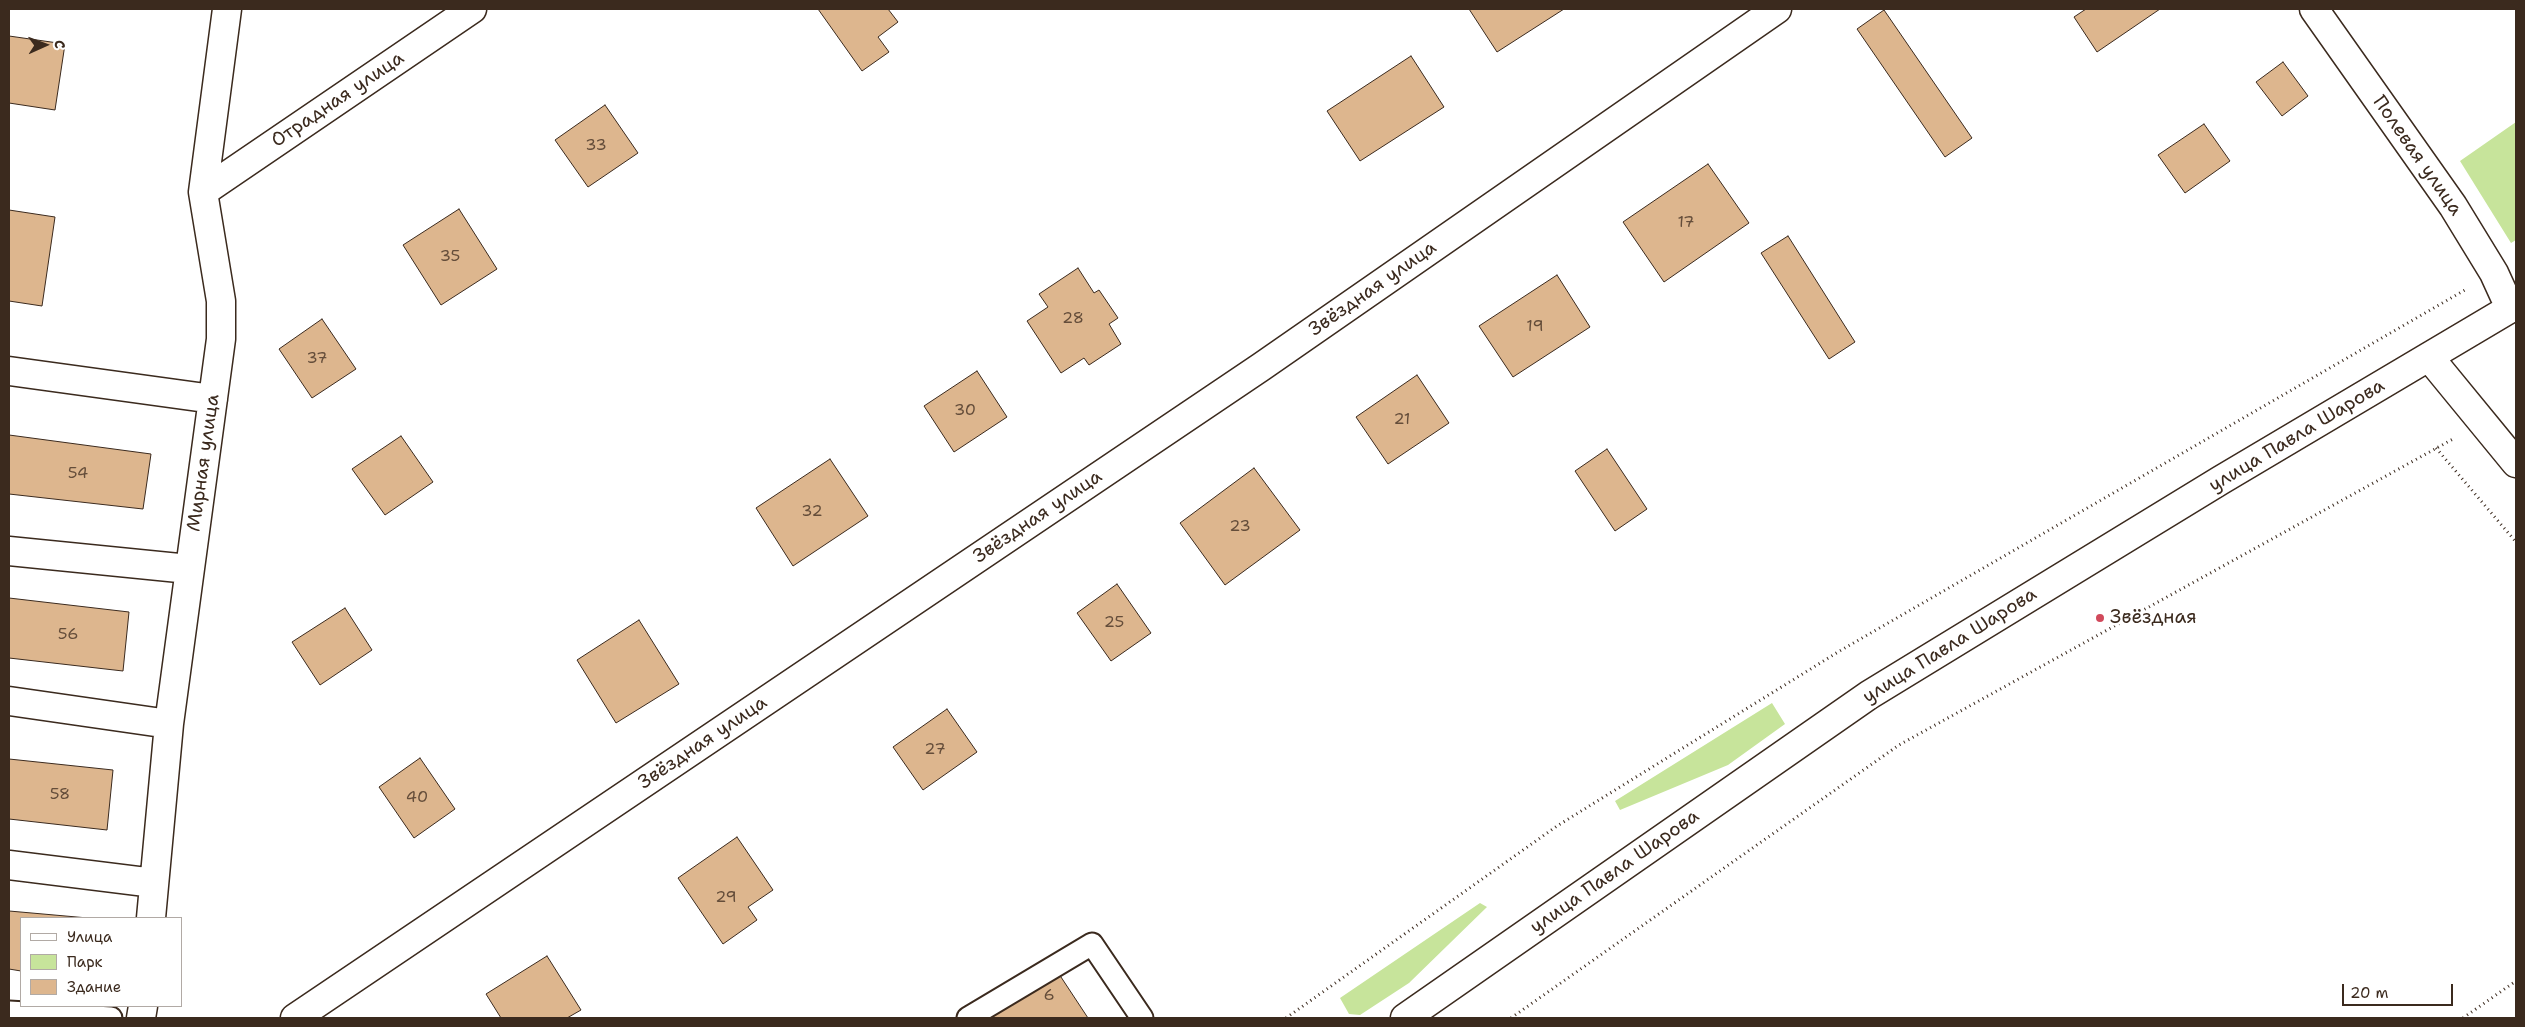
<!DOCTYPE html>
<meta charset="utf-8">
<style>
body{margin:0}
#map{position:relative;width:2525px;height:1027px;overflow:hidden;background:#fff;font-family:"Shantell Sans",sans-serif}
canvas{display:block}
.frame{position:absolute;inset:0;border:10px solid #3b2a1e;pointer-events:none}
.legend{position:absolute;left:20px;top:917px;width:162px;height:90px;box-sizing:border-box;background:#fff;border:1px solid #b1aaa5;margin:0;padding:6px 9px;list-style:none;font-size:15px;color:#3b2a1e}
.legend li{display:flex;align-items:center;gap:10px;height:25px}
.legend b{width:25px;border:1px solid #b1aaa5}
.north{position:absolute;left:20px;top:20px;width:50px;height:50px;-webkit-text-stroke:4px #fff;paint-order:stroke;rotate:88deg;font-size:14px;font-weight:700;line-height:20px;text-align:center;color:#3b2a1e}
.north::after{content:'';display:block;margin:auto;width:18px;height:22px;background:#3b2a1e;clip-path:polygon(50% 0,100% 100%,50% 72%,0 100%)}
.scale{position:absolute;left:2342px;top:984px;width:111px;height:22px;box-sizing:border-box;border:2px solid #3b2a1e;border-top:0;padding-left:6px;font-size:15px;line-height:18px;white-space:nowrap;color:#3b2a1e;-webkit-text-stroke:4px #fff;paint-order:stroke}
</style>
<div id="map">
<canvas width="2525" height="1027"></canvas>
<div class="frame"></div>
<ul class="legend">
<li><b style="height:6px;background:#fff"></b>Улица</li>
<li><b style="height:14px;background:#c7e49b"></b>Парк</li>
<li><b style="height:14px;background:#ddb68e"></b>Здание</li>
</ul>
<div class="north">С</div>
<div class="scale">20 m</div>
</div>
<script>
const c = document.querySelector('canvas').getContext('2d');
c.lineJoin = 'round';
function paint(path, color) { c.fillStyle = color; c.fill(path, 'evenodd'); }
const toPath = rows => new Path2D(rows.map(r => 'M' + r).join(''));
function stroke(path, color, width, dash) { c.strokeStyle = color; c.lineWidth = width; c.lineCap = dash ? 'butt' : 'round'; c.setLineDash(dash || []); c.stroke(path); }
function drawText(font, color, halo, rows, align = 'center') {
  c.font = font + ' "Shantell Sans",sans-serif'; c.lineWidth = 5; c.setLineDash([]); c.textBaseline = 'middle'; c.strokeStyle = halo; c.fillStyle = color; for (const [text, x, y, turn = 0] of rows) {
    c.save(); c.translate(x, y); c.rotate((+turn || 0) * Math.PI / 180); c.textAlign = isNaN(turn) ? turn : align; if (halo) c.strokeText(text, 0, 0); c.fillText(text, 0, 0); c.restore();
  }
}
const green = toPath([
 [2516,122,2516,240,2511,243,2460,161],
 [1772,703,1785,724,1728,765,1620,810,1615,801],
 [1480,903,1487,907,1409,983,1360,1015,1349,1014,1340,998]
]);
const building = toPath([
 [818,9,888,9,898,22,878,37,889,52,862,71,818,9],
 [1469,9,1564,9,1497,52,1469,9],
 [2086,9,2160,9,2097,52,2074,17,2086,9],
 [1884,10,1972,138,1945,157,1857,29,1884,10],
 [9,36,65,44,55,110,9,103,9,36],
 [1411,56,1444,107,1360,161,1327,111,1411,56],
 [2283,62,2308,96,2282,116,2256,82,2283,62],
 [605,105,638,153,588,187,555,140,605,105],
 [2204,124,2230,161,2185,193,2158,155,2204,124],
 [1708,164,1749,223,1664,282,1623,222,1708,164],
 [459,209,497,269,441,305,403,245,459,209],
 [9,210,55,217,42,306,9,301,9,210],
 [1788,236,1855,342,1829,359,1761,253,1788,236],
 [1078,268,1094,293,1099,290,1118,318,1109,324,1121,344,1089,365,1084,358,1061,373,1027,321,1048,307,1039,294,1078,268],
 [1557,275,1590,327,1513,377,1479,326,1557,275],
 [322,319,356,369,312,398,279,349,322,319],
 [977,371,1007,417,954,452,924,406,977,371],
 [1417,375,1449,423,1388,464,1356,417,1417,375],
 [9,435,151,454,143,509,9,494,9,435],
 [401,436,433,482,385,515,352,469,401,436],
 [1607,449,1647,509,1615,531,1575,471,1607,449],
 [830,459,868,516,793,566,756,508,830,459],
 [1254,468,1300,530,1225,585,1180,523,1254,468],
 [1117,584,1151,633,1111,661,1077,613,1117,584],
 [9,598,129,612,123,671,9,658,9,598],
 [345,608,372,650,320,685,292,642,345,608],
 [639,620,679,684,616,723,577,660,639,620],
 [947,709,977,752,923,790,893,747,947,709],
 [420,758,455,809,414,838,379,787,420,758],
 [9,759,113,770,107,830,9,819,9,759],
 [737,837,773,890,748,907,757,920,723,944,678,878,737,837],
 [9,911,88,918,21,918,21,971,9,969,9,911],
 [547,956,581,1010,567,1018,501,1018,486,994,547,956],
 [1059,974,1088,1018,989,1018,1059,974]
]);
const path = toPath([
 [2436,448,2516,542],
 [1286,1018,1557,826,1838,652,2465,290],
 [1511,1018,1899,745,2453,439],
 [2463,1018,2516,981]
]);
const lane = toPath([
 [9,1012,111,1018],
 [968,1018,1092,944,1142,1018]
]);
const street = toPath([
 [2314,9,2453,206,2494,273,2510,308],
 [203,192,472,9],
 [2429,357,2516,463],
 [9,371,213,399],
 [9,551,189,569],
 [9,701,169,724],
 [9,865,154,883],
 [151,918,169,724,221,339,221,301,203,192,227,9],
 [141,1018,143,1006],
 [295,1018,1261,367,1777,9],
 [1405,1018,1869,695,2221,480,2516,305]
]);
const markers = [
 [2100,618,5,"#d1495b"]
];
const numberNames = [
 ["33",596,146],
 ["17",1686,223],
 ["35",450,257],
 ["28",1073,319],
 ["19",1535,327],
 ["37",317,359],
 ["30",965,411],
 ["21",1402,420],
 ["54",78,474],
 ["32",812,512],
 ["23",1240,527],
 ["25",1114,623],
 ["56",68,635],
 ["27",935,750],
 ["58",60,795],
 ["40",417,798],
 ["29",726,898],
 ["6",1049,996]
];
const streetNames = [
 ["Отрадная улица",338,100,-34],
 ["Полевая улица",2417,156,55],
 ["Звёздная улица",1373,289,-35],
 ["улица Павла Шарова",2297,436,-31],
 ["Мирная улица",204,463,-82],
 ["Звёздная улица",1038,517,-34],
 ["улица Павла Шарова",1950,646,-32],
 ["Звёздная улица",703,743,-34],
 ["улица Павла Шарова",1615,872,-35]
];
const poiNames = [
 ["Звёздная",2110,618]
];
paint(green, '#c7e49b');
paint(building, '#ddb68e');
stroke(building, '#3b2a1e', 1);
stroke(lane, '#3b2a1e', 25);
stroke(street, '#3b2a1e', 31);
stroke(path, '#3b2a1e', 3, [1, 4]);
stroke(lane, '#fff', 21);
stroke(street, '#fff', 28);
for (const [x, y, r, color] of markers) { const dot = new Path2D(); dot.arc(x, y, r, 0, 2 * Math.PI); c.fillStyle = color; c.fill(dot); stroke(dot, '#fff', 2); }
drawText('16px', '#644d3a', null, numberNames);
drawText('19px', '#3b2a1e', '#fff', streetNames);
drawText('19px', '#3b2a1e', '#fff', poiNames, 'left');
</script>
